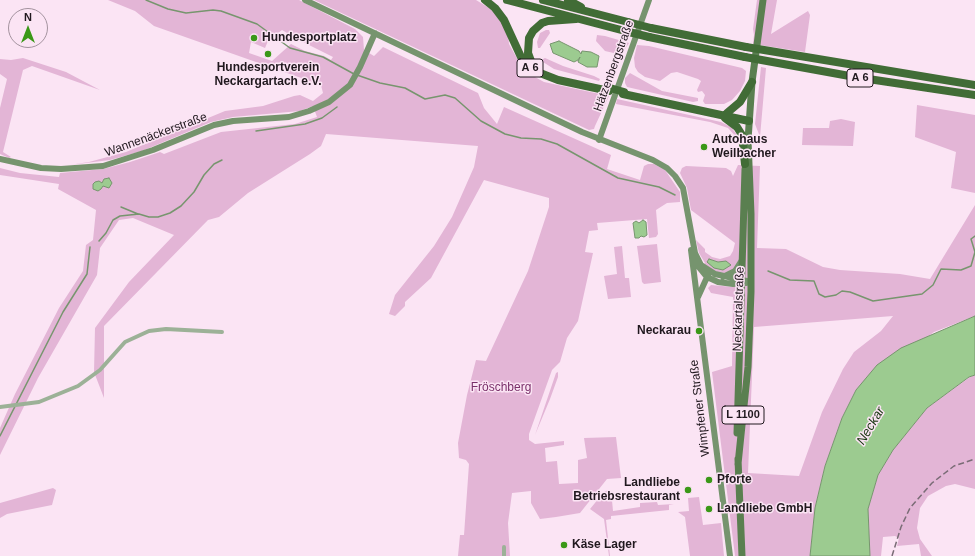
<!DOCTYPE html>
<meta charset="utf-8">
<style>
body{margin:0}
#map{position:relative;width:975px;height:556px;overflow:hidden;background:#fbe4f4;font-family:Arial,sans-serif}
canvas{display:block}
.north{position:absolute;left:8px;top:8px;width:40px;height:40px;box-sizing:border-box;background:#fbe4f4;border:1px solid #a3929e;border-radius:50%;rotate:0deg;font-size:11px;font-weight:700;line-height:16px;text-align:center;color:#20181e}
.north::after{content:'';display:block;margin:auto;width:14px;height:18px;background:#3a9817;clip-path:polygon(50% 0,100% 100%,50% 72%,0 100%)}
</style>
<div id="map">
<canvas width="975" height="556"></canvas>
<div class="north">N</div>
</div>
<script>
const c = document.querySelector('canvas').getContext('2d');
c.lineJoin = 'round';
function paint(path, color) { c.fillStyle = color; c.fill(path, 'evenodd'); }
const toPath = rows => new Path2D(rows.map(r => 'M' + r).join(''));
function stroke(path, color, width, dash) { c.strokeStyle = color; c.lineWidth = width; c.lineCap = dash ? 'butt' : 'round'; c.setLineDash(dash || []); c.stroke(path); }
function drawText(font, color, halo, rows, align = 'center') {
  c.font = font + ' Arial,sans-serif'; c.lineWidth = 3; c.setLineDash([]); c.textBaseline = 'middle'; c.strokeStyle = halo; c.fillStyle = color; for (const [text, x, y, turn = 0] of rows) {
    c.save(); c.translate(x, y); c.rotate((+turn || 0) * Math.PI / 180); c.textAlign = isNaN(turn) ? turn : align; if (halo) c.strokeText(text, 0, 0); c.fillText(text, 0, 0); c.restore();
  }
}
const green = toPath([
 [108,0,299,0,355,29,363,37,364,50,374,56,383,47,478,93,484,108,497,124,504,107,611,155,607,169,640,180,644,166,648,164,654,164,665,170,680,192,680,202,667,203,656,210,658,234,656,237,649,238,647,219,597,223,598,230,589,231,585,252,593,253,578,321,567,338,560,362,552,370,529,434,529,440,535,444,564,441,564,445,545,448,546,462,557,461,559,484,578,483,578,460,587,458,584,438,616,437,621,478,607,479,580,513,556,517,540,519,531,503,531,491,512,493,508,523,510,556,458,556,460,535,464,535,469,464,466,460,459,458,458,443,467,395,476,360,486,361,528,271,549,207,549,198,484,180,431,278,405,302,405,306,395,316,389,314,395,295,434,246,452,217,474,167,478,146,326,134,321,146,310,154,248,193,219,217,208,220,104,326,104,398,94,372,95,328,129,282,174,235,133,218,119,220,100,248,97,275,38,378,0,455,0,428,15,394,59,308,83,271,86,245,93,240,96,210,58,189,59,184,0,175,0,168,20,173,59,177,60,173,103,169,130,162,160,152,164,154,221,132,295,124,317,117,313,106,300,111,233,117,211,122,142,151,110,160,69,165,89,162,126,152,225,111,263,106,294,96,300,95,313,101,323,93,321,85,154,26,135,11],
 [282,30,297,39,333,57,331,60,324,56,305,51,291,44,272,61,249,53,251,42,265,48,268,41],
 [314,0,476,0,494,11,502,21,508,35,509,44,524,71,544,82,609,96,595,126,594,129,589,130],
 [757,0,777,0,771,34,808,11,810,15,805,52,753,44,754,35,753,29],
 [546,30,549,30,550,33,540,48,538,48,537,42,540,33],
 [597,35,605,36,629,43,623,52,618,54,605,51,596,41],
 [637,45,649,46,742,68,746,71,745,81,740,91,732,100,724,104,705,104,703,101,705,95,702,91,698,92,697,90,701,81,698,79,677,72,671,73,660,81,645,77,638,72,635,67,634,58],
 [23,58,66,72,100,90,32,66,23,70,3,152,11,157,9,158,0,154,0,108,7,79,0,74,0,59,11,60],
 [545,58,563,66,594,76,600,79,599,81,554,69,543,62,543,59],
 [761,67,766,68,760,137,755,124],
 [630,73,662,91,698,98,698,101,693,102,627,87,625,83,625,78],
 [617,99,721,122,731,127,737,135,736,137,728,128,710,122,616,104],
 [917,105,975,115,975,193,951,188,956,152,915,137],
 [841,119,855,122,853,146,802,145,803,128,829,128,830,121],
 [738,165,760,166,757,248,786,249,823,267,840,270,900,274,930,279,975,205,975,316,934,332,856,390,842,418,825,466,815,508,810,556,735,556,712,372,732,366,733,297,711,293,708,288,711,285,733,287,734,277,715,272,704,264,705,263,699,253,696,240,705,249,705,252,712,257,720,259,730,256,733,251,735,243,691,210,687,188,680,173,682,168,686,166,726,168,731,171,733,176],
 [893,316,881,331,854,352,843,369,822,412,799,476,748,473,754,327],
 [657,244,661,282,644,284,642,282,637,246],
 [622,246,625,278,629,278,631,297,608,299,604,276,617,274,614,247],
 [558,372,558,377,550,399,535,435,556,373],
 [975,375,975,489,955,484,946,486,928,496,920,508,917,528,920,539,932,556,921,556,919,544,897,546,899,538,895,536,883,537,881,556,870,556,868,509,878,475,893,450,927,408,970,377],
 [53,488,56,490,52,505,7,514,0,518,0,503],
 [608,490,611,490,613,511,640,507,640,503,657,502,658,505,674,504,669,505,669,510,611,516,611,519,606,520,610,556,609,556,604,519,590,509,604,492],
 [699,497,703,525,721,523,724,556,690,556,685,517,678,512,689,511,688,498]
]);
const water = toPath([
 [559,41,579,51,581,54,582,51,591,52,599,56,597,67,587,67,578,62,580,57,578,60,574,62,553,53,550,44,559,41],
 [109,178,112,183,109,188,103,186,101,189,98,191,93,189,93,184,95,182,99,181,102,183,104,179,109,178],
 [643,220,646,222,647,235,644,237,641,236,639,238,635,238,633,223,636,221,639,223,643,220],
 [709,259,718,262,726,261,731,265,723,270,714,268,707,262,709,259],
 [975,316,975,375,969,377,927,408,893,450,878,475,868,509,870,556,810,556,815,508,825,466,842,418,856,390,877,365,901,348,975,316]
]);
const stream = toPath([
 [146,0,168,9,186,13,213,10,221,11,257,24,290,48,323,57,354,74],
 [357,75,380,83,405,88,425,99,445,95,455,98,481,121,505,134,521,138,541,139,557,144,618,178,659,187,675,195],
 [256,131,305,124,322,118,337,107],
 [121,207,138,214],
 [99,241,106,233,113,220,120,216,139,214,149,217,158,217,170,213,181,206,194,192,204,175,214,164,222,160],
 [768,271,790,280,814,281,819,294,825,297,836,295,842,291,850,292,873,301,922,294,933,285,941,269,961,270,971,266,975,252,971,239,975,236],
 [0,436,63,312,87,274,90,247]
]);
const street = toPath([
 [0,407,39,402,78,386,100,370,125,342,149,331,166,329,222,332],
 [504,556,504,547]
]);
const secondary = toPath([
 [305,0,582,132,653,160,667,168,675,176,683,188,695,253,701,265,715,274,751,282],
 [599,140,649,0],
 [0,159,41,168,61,169,103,166,153,150,214,125,233,121,289,117,309,111,329,102,350,85,360,67,375,33],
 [691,250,730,556],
 [694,261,707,277,718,282,733,284,746,283],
 [723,277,735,271,742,260],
 [698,297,708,275]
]);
const primary = toPath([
 [737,433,745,169],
 [738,459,742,556],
 [738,464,748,367,751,292,751,214,748,140,752,82,763,0]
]);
const highway = toPath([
 [485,0,495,8,504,20,521,57,535,71,558,80,609,91],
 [507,0,625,31],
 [543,0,628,22],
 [568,0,581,7],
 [651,28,746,47],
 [649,37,745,57],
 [536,68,531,61,528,53,529,38,533,31,542,23,548,21,576,19],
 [623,94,749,121],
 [727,113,740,102,752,82],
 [725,118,737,127,742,135,745,164]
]);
const rail = toPath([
 [892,556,901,527,910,508,932,483,954,466,975,459]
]);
const highwayBridge = toPath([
 [628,22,651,28],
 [625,31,649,37],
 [746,47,975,85],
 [745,57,855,77,975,95],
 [610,88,624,92]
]);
const markers = [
 [254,38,4,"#3a9817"],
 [268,54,4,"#3a9817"],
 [704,147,4,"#3a9817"],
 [699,331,4,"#3a9817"],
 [709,480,4,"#3a9817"],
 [688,490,4,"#3a9817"],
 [709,509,4,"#3a9817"],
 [564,545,4,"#3a9817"]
];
const shields = [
 [530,68,26],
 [860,78,26],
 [743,415,42]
];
const shieldNames = [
 ["A 6",530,68],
 ["A 6",860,78],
 ["L 1100",743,415]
];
const poiNames = [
 ["Hundesportplatz",262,38],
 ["Hundesportverein",268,68,"center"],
 ["Neckargartach e.V.",268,82,"center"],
 ["Autohaus",712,140],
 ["Weilbacher",712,154],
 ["Neckarau",691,331,"right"],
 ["Pforte",717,480],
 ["Landliebe",680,483,"right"],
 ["Betriebsrestaurant",680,497,"right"],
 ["Landliebe GmbH",717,509],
 ["Käse Lager",572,545]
];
const streetNames = [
 ["Hätzenbergstraße",614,66,-70],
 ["Wannenäckerstraße",156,135,-20],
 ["Neckartalstraße",739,309,-88],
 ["Wimpfener Straße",700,408,-97]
];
const parkNames = [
 ["Fröschberg",501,388]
];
const waterNames = [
 ["Neckar",871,426,-59]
];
paint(green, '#e3b5d6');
paint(water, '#9ccb90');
stroke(water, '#77956e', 1);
stroke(stream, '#77956e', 1.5);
stroke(street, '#9cb197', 4);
stroke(secondary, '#76946e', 6);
stroke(primary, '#5a7f50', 7);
stroke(highway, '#416c36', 8);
stroke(rail, '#7a6c76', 1.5, [6, 3]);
stroke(highwayBridge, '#416c36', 8);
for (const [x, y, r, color] of markers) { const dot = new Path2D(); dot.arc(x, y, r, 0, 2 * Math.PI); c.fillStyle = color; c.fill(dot); stroke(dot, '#fbe4f4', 1.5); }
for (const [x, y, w] of shields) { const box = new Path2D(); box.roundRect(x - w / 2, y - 9, w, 18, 3); c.fillStyle = '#fbe4f4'; c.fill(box); stroke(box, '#20181e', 1); }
drawText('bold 11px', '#20181e', null, shieldNames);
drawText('bold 12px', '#20181e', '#fbe4f4', poiNames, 'left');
drawText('12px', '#20181e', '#fbe4f4', streetNames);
drawText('12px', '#7a306a', '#fbe4f4', parkNames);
drawText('italic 13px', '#17360e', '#fbe4f4', waterNames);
</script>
